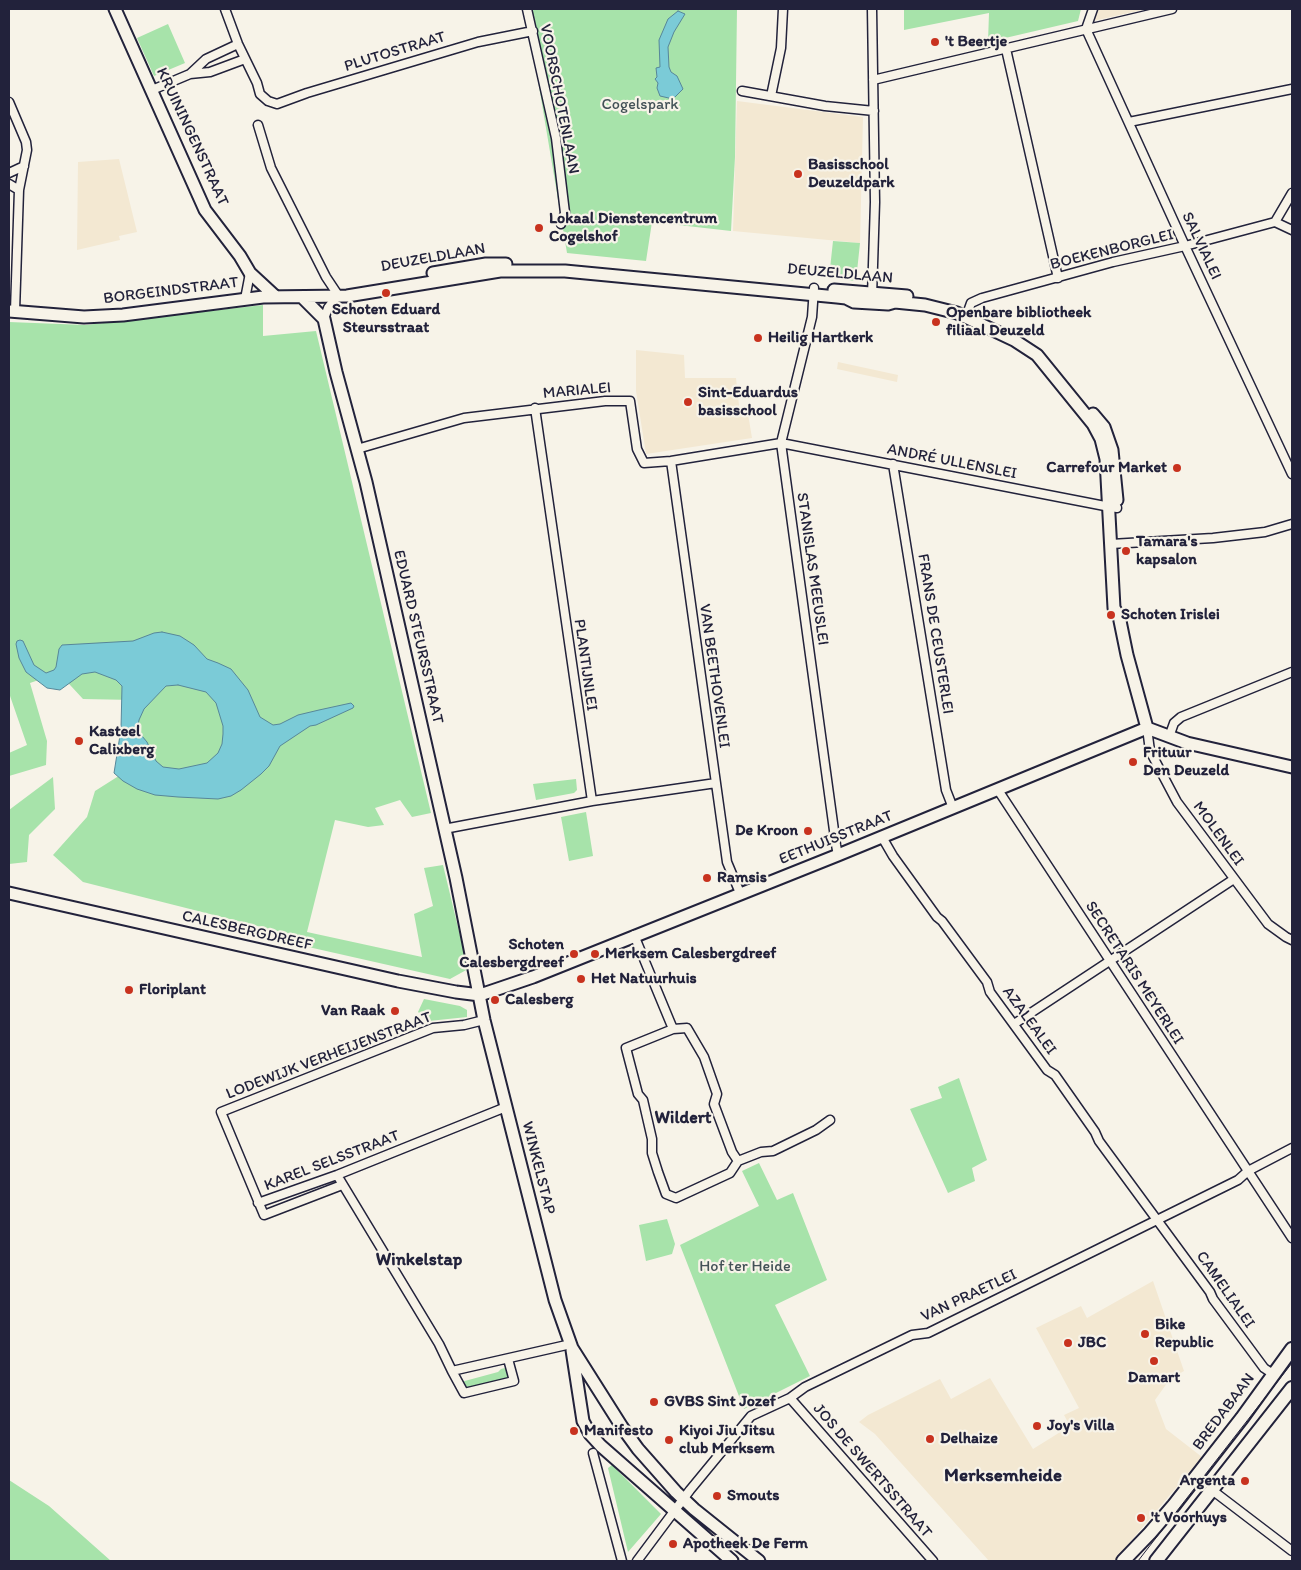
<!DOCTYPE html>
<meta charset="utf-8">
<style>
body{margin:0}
#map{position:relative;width:1301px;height:1570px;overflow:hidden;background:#f7f3e8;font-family:Itim,sans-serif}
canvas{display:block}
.frame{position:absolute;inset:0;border:10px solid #22223b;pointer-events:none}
</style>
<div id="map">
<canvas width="1301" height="1570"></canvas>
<div class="frame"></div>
</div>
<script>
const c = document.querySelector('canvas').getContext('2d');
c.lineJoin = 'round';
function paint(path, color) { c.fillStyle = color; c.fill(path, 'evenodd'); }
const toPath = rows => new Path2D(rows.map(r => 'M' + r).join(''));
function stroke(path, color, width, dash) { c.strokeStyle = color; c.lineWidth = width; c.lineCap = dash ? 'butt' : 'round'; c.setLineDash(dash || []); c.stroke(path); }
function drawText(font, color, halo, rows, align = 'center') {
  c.font = font + ' Itim,sans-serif'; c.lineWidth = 4.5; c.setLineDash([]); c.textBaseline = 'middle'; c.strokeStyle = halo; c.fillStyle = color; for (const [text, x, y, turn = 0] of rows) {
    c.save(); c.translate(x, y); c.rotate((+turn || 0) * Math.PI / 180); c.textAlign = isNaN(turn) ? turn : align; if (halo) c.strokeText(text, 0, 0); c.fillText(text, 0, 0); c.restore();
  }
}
const built = toPath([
 [1087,9,1147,9,1084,23],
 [737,101,863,117,860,243,733,231],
 [119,159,137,232,119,236,120,240,77,250,78,162],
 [636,350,684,355,685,378,736,378,740,414,748,414,752,438,646,454,636,391],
 [838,362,898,375,897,382,837,369],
 [1153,1281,1184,1371,1170,1379,1155,1400,1166,1429,1202,1457,1114,1561,989,1561,875,1434,859,1422,868,1415,940,1379,951,1399,990,1378,1033,1449,1070,1426,1064,1415,1079,1408,1036,1328,1081,1306,1087,1318]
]);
const green = toPath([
 [526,9,737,9,735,157,731,231,652,222,646,261,567,253],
 [904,9,1081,9,1078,21,988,42,989,13,904,30],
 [168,24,185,63,154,76,137,38],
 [833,241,860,243,856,281,829,278],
 [263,305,263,336,316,331,431,813,412,817,400,800,375,808,384,825,368,827,335,820,307,932,422,957,414,914,433,906,424,868,443,865,468,969,450,979,304,946,305,938,83,882,53,855,87,817,95,791,125,772,134,700,83,699,59,673,30,683,47,741,46,765,9,776,9,753,27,745,9,693,9,322,86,325],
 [53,777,55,809,29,835,27,862,9,864,9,810],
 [576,779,577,790,574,793,536,800,533,784],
 [586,812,593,856,569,861,561,817],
 [424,999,460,1006,467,1010,467,1017,429,1021,418,1012],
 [959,1078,987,1160,972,1168,975,1181,948,1193,910,1109,942,1098,938,1087],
 [759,1163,777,1200,793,1193,827,1280,775,1305,810,1376,744,1409,680,1245,759,1206,742,1171],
 [667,1219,675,1244,672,1254,646,1261,639,1225],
 [509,1367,510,1379,467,1390,461,1382,498,1372,501,1369],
 [612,1465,661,1514,628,1552,608,1468],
 [9,1480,49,1506,111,1561,9,1561]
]);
const water = toPath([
 [678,11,685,14,674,32,668,47,669,67,671,72,677,76,683,89,673,99,660,96,657,88,658,83,655,79,657,77,656,68,660,67,659,40,668,19,678,11],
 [162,632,180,636,194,645,207,659,218,663,231,669,248,690,260,717,273,725,280,724,298,715,319,710,351,703,354,706,353,708,316,725,310,726,280,746,269,766,261,774,241,790,231,796,218,799,178,797,155,795,137,789,123,781,114,773,121,729,122,686,116,680,95,672,82,674,60,690,47,688,26,672,19,658,16,644,17,641,20,640,23,641,34,665,46,673,54,670,56,667,59,649,62,645,133,641,154,633,162,632],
 [178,685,206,692,216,703,223,726,223,734,222,744,218,753,207,763,179,769,163,767,156,761,147,742,137,730,139,720,144,709,166,686,178,685]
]);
const street = toPath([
 [225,9,238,44,257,83,260,94,268,101,277,104,307,93,478,42,533,31],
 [527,9,556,138,565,213,561,224],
 [872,9,875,202,872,296],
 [1086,29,1185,246,1292,474],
 [1086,29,1093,9],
 [1006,49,1058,278],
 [190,74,206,59,238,44],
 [873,80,1172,9],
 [152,90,190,74,210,72,245,59],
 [742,91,825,106,874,111],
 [771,96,781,48,783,9],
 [9,102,26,142,27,150,19,190,15,311],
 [1129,122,1292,89],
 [258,125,271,168,326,277,338,295,328,308,324,319],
 [9,173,24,166],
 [9,184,19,190],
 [1275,222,1292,193],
 [1275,222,1292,230],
 [814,288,812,317,781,443,836,845,838,855],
 [245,299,250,273],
 [966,317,971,303,982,298,1113,262,1185,246,1275,222],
 [535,408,592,801,716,783],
 [357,449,464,418,605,401,630,401,637,449,644,463,671,461,781,443,1110,507,1117,508],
 [671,461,727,862,740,893],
 [893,464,946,790,953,808],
 [1111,544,1213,538,1265,532,1292,524],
 [1147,728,1150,751,1177,802,1268,924,1286,937,1292,940],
 [1169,737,1174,723,1181,717,1292,672],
 [998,790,1292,1238],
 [444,829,592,801],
 [882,837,893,856,937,917,942,921,987,982,990,992,1047,1070,1055,1075,1095,1132,1099,1141,1210,1292,1213,1299,1264,1368,1273,1374],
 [634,935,673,1029,626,1048,638,1094,643,1100,652,1139,652,1153,658,1172,666,1194,676,1198,730,1173,738,1161,732,1152,714,1104,717,1094,704,1057,687,1028,673,1029],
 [1014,1024,1234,879],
 [738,1161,761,1152,773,1151,816,1130,830,1120],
 [337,1175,439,1344,452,1371,571,1344],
 [342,1185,264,1215,221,1112,433,1028,464,1025,484,1020],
 [258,1203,337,1175,506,1107],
 [452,1371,464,1393,514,1381,508,1359],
 [790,1398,933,1561],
 [593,1453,622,1561],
 [1212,1490,1292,1551],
 [637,1561,690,1490,751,1416,790,1398,805,1387,912,1335,928,1333,1238,1180,1248,1171,1292,1148]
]);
const secondary = toPath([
 [115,9,205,210,240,256,250,273,276,297],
 [433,273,486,264,506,264],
 [834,290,907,296],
 [302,297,324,319,336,372,366,482,456,878,484,1020,555,1300,572,1348,622,1427,638,1449,676,1492,694,1509,759,1561],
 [9,311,84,317,123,315,263,297,347,296,500,271,565,271,837,297,846,298,854,302,888,304,895,302,925,305,957,313,1014,340,1037,355,1093,424,1101,439,1106,459,1114,608,1119,616,1127,655,1147,728],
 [1093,414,1104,427,1112,450,1117,500],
 [1147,728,1187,743,1292,767],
 [9,893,398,981,456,992,480,995,533,977,838,855,1147,728],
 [572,1350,583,1421,590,1434,601,1446,732,1561]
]);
const primary = toPath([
 [1123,1561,1150,1533,1174,1505,1242,1418,1292,1349],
 [1156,1561,1292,1388]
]);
const tram = toPath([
 [1138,1561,1292,1363]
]);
const markers = [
 [935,42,5,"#c8321e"],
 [798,174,5,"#c8321e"],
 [539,228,5,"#c8321e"],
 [386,293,5,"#c8321e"],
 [936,322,5,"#c8321e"],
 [758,338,5,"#c8321e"],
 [688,402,5,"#c8321e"],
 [1177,468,5,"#c8321e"],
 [1126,551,5,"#c8321e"],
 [1111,615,5,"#c8321e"],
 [79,741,5,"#c8321e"],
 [1133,762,5,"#c8321e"],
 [808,831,5,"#c8321e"],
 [707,878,5,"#c8321e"],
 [574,954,5,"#c8321e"],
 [595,954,5,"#c8321e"],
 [581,979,5,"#c8321e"],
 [129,990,5,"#c8321e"],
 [495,1000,5,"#c8321e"],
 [395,1011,5,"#c8321e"],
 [1145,1334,5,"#c8321e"],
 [1068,1343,5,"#c8321e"],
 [1154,1361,5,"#c8321e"],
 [654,1402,5,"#c8321e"],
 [1037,1426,5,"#c8321e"],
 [574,1431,5,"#c8321e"],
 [930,1439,5,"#c8321e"],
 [669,1440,5,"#c8321e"],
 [1245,1481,5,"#c8321e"],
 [717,1496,5,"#c8321e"],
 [1141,1518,5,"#c8321e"],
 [673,1544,5,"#c8321e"]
];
const poiNames = [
 ["'t Beertje",945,42],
 ["Basisschool",808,165],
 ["Deuzeldpark",808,183],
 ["Lokaal Dienstencentrum",549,219],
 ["Cogelshof",549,237],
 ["Schoten Eduard",386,310,"center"],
 ["Steursstraat",386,328,"center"],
 ["Openbare bibliotheek",946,313],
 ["filiaal Deuzeld",946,331],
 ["Heilig Hartkerk",768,338],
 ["Sint-Eduardus",698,393],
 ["basisschool",698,411],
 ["Carrefour Market",1167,468,"right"],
 ["Tamara's",1136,542],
 ["kapsalon",1136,560],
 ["Schoten Irislei",1121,615],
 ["Kasteel",89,732],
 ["Calixberg",89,750],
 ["Frituur",1143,753],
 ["Den Deuzeld",1143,771],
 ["De Kroon",798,831,"right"],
 ["Ramsis",717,878],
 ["Schoten",564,945,"right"],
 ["Calesbergdreef",564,963,"right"],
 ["Merksem Calesbergdreef",605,954],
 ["Het Natuurhuis",591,979],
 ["Floriplant",139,990],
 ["Calesberg",505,1000],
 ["Van Raak",385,1011,"right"],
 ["Bike",1155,1325],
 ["Republic",1155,1343],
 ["JBC",1078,1343],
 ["Damart",1154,1378,"center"],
 ["GVBS Sint Jozef",664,1402],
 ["Joy's Villa",1047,1426],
 ["Manifesto",584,1431],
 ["Kiyoi Jiu Jitsu",679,1431],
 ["club Merksem",679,1449],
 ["Delhaize",940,1439],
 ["Argenta",1235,1481,"right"],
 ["Smouts",727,1496],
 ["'t Voorhuys",1151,1518],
 ["Apotheek De Ferm",683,1544]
];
const streetNames = [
 ["PLUTOSTRAAT",395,52,-17],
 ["VOORSCHOTENLAAN",559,99,79],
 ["KRUININGENSTRAAT",192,137,65],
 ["SALVIALEI",1201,246,65],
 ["BOEKENBORGLEI",1112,250,-14],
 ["DEUZELDLAAN",433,258,-10],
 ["DEUZELDLAAN",840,274,5],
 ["BORGEINDSTRAAT",171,291,-7],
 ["MARIALEI",577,391,-5],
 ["ANDRÉ ULLENSLEI",952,462,11],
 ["STANISLAS MEEUSLEI",812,569,82],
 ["FRANS DE CEUSTERLEI",935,634,81],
 ["EDUARD STEURSSTRAAT",418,637,77],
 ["PLANTIJNLEI",585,665,82],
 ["VAN BEETHOVENLEI",714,676,82],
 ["MOLENLEI",1218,834,54],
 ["EETHUISSTRAAT",836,838,-22],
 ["CALESBERGDREEF",247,931,13],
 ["SECRETARIS MEYERLEI",1134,973,57],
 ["AZALEALEI",1029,1021,54],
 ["LODEWIJK VERHEIJENSTRAAT",329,1056,-21],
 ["KAREL SELSSTRAAT",332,1161,-21],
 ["WINKELSTAP",538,1168,76],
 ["CAMELIALEI",1225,1290,55],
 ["VAN PRAETLEI",969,1296,-25],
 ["BREDABAAN",1224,1412,-53],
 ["JOS DE SWERTSSTRAAT",872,1471,49]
];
const parkNames = [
 ["Cogelspark",640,105],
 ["Hof ter Heide",745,1267]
];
const neighbourhoodNames = [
 ["Wildert",683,1118],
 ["Winkelstap",419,1260]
];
const quarterNames = [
 ["Merksemheide",1003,1476]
];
paint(built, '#f3e8d2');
paint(green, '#a7e3aa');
paint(water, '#7bcbd7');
stroke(water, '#578799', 1);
stroke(street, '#22223b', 11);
stroke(secondary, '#22223b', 15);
stroke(primary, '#22223b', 16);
stroke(street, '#f7f3e8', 8);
stroke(secondary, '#f7f3e8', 11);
stroke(primary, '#f7f3e8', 12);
stroke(tram, '#22223b', 1);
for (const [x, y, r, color] of markers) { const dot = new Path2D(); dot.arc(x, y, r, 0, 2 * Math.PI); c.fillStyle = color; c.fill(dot); stroke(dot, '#f7f3e8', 2); }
drawText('bold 16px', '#22223b', '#f7f3e8', poiNames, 'left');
drawText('16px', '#22223b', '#f7f3e8', streetNames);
drawText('16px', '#435257', '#f7f3e8', parkNames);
drawText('bold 18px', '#22223b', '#f7f3e8', neighbourhoodNames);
drawText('bold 19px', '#22223b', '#f7f3e8', quarterNames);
</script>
